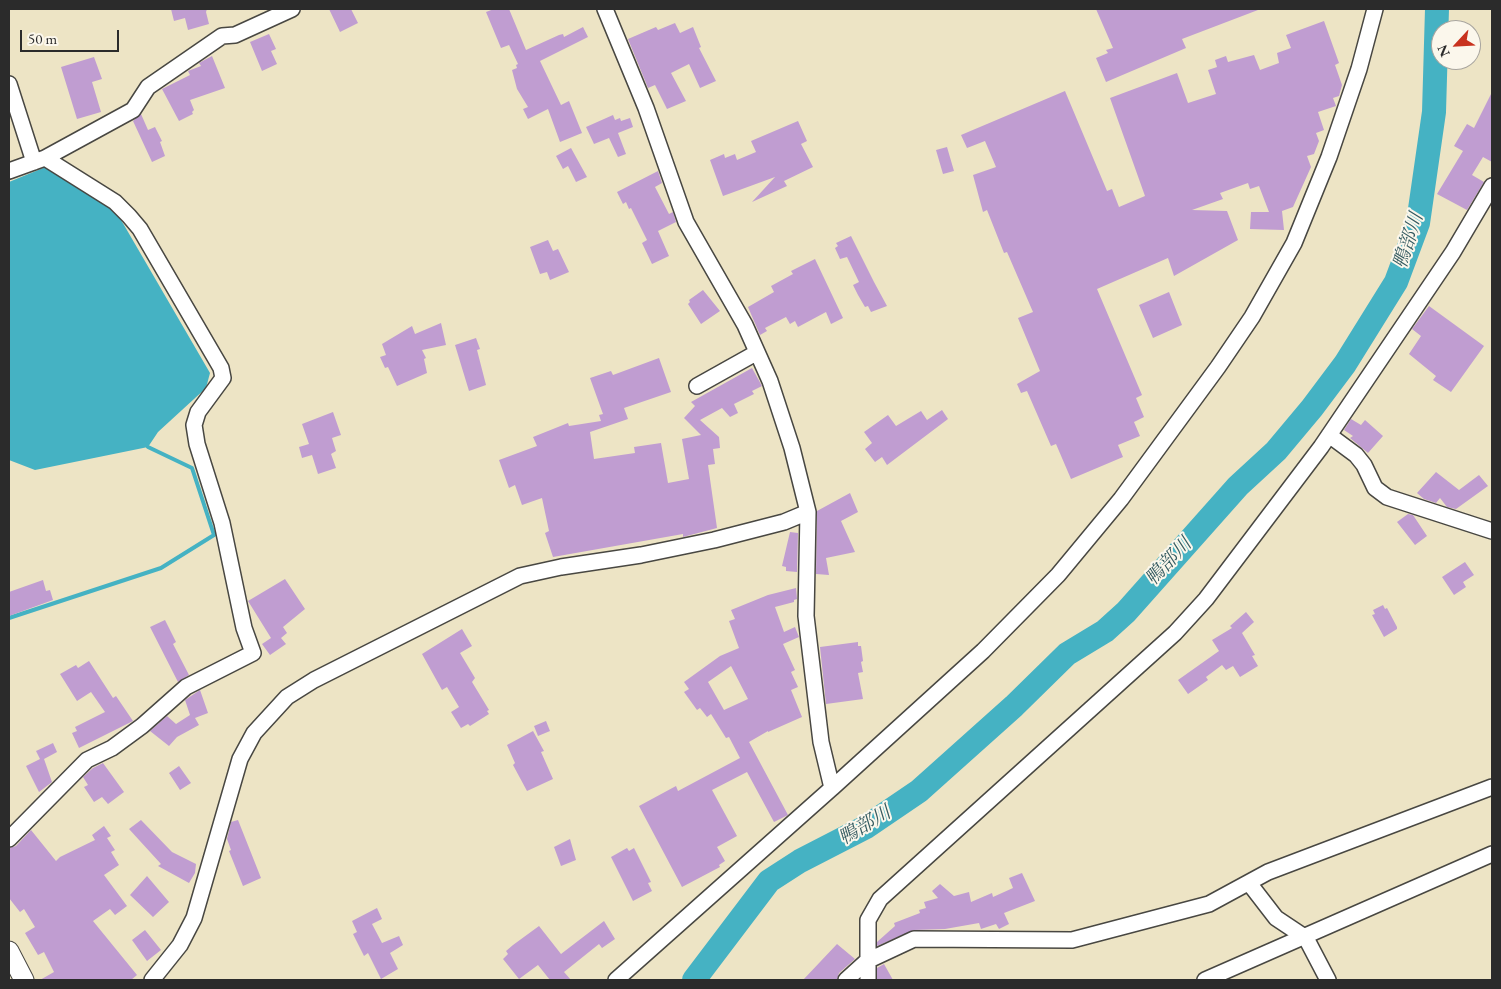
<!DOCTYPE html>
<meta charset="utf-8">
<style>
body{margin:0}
#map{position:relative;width:1501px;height:989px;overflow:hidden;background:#ede4c5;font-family:"EB Garamond",serif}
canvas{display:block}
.frame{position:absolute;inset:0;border:10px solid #2b2b2b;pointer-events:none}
.north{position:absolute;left:1431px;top:20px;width:50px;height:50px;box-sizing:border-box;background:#fbf7ec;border:1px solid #a8a59f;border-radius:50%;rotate:245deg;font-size:14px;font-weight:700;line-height:20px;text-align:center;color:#2b2b2b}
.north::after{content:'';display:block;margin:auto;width:18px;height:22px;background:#c8321e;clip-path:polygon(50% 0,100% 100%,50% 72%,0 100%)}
.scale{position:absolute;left:20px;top:30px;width:99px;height:22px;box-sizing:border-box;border:2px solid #2b2b2b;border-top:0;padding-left:6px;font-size:15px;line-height:18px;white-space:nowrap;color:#2b2b2b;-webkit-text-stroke:4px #fbf7ec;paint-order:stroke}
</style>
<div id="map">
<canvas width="1501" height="989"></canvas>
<div class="frame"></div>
<div class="north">N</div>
<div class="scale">50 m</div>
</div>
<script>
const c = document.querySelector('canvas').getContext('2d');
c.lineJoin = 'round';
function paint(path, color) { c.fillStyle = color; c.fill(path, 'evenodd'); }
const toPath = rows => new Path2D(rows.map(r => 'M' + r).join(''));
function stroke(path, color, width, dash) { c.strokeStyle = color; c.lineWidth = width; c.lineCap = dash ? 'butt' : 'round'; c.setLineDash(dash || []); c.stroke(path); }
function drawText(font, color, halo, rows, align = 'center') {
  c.font = font + ' "EB Garamond","Noto Serif JP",serif'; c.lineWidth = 4; c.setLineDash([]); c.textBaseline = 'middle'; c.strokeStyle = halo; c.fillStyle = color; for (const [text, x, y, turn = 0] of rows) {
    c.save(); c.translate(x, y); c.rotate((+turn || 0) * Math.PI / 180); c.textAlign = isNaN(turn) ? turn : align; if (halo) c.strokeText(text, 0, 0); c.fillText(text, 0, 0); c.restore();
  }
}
const water = toPath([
 [48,166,117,213,210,373,206,388,158,432,148,447,35,470,9,460,9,182]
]);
const stream = toPath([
 [9,618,161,568,214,535,192,468,148,447]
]);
const river = toPath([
 [694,980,769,881,800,861,866,827,919,791,1014,706,1067,654,1105,631,1126,612,1238,486,1276,451,1312,408,1345,364,1396,282,1418,223,1434,112,1437,9]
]);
const building = toPath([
 [171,9,207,9,206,12,209,24,188,30,185,18,174,21],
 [329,9,351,9,358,23,340,32],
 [494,9,509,9,526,50,559,35,563,34,564,37,583,27,588,37,540,61,561,105,569,101,582,133,560,142,548,109,528,119,523,109,528,107,517,89,512,70,517,68,516,65,518,64,509,45,501,48,486,12],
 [1096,9,1258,9,1258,10,1182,39,1186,48,1106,82,1096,58,1108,53,1106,50,1113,48],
 [1324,21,1339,63,1335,65,1342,85,1339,96,1333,98,1336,106,1318,112,1324,130,1316,133,1319,141,1314,154,1307,156,1311,167,1293,207,1282,211,1284,230,1250,229,1251,212,1269,212,1259,186,1250,189,1248,183,1220,193,1223,199,1192,210,1227,211,1238,240,1174,276,1168,258,1097,289,1142,395,1136,398,1144,417,1134,422,1140,436,1118,445,1123,457,1071,479,1056,444,1051,446,1027,391,1021,393,1017,384,1040,371,1018,318,1033,312,1007,252,1004,253,987,210,983,212,973,175,996,167,985,141,967,148,961,135,1065,91,1107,191,1112,189,1119,207,1145,196,1110,98,1177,73,1188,103,1216,94,1208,70,1217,67,1215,60,1226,56,1228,62,1254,55,1260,70,1279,63,1277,53,1291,48,1286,35],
 [675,23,680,33,693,27,701,47,699,48,716,81,700,88,689,64,671,73,686,101,667,109,655,85,648,88,628,39,656,27,658,30],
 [269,34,276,49,271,51,277,64,262,71,250,42],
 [212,56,225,88,190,100,194,110,192,112,193,114,179,121,162,89,190,75,188,71,201,66,199,63],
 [94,57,102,79,92,82,101,112,77,119,61,67],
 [1492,92,1492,162,1483,157,1472,175,1484,182,1467,210,1437,194,1463,151,1454,146,1467,124,1474,128],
 [141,114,148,130,155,127,162,141,160,142,165,156,152,162,133,121],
 [613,115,615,120,620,118,621,121,630,118,633,127,618,133,626,154,618,157,609,138,594,144,586,127],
 [798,121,807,141,801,144,813,167,784,181,787,186,752,202,775,177,723,196,710,160,724,154,725,158,735,154,737,160,756,152,751,141],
 [947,147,954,171,943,174,936,150],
 [571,148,587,177,576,182,568,166,563,169,556,156],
 [658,171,662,183,655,187,669,214,673,212,676,222,658,231,669,256,652,264,642,243,647,240,631,208,629,209,626,202,623,204,617,192],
 [851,236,874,282,887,306,871,312,868,306,865,307,858,295,853,285,859,282,847,257,840,259,835,248,838,246,836,243],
 [548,240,553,251,558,249,569,272,550,280,547,272,540,274,530,247],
 [815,259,843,318,831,324,826,312,798,327,795,321,790,324,786,317,765,328,767,331,760,335,748,307,774,292,771,286,793,274,791,271],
 [703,290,720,311,701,324,688,304,690,302,689,300],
 [1169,292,1182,325,1153,338,1139,305],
 [1429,306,1484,346,1451,392,1433,380,1436,376,1409,354,1421,336,1412,329],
 [441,323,446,345,422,350,426,358,424,359,427,373,397,386,388,367,385,368,380,357,386,355,382,344,412,326,415,334],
 [476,338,480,349,477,350,486,385,469,391,455,345],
 [659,358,671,392,624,408,628,419,590,432,594,459,635,453,634,447,661,443,668,483,689,479,682,439,701,435,684,418,695,406,691,402,752,368,762,386,752,391,754,394,734,404,738,413,730,417,722,408,700,420,719,437,720,448,713,449,715,464,708,465,717,528,683,537,683,534,553,557,545,533,549,531,542,498,522,505,515,485,509,488,499,460,537,446,533,437,568,423,569,426,601,421,599,415,603,414,590,378,611,371,613,375],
 [942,410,948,419,887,465,882,457,875,462,865,449,872,443,864,432,888,415,896,426,921,411,927,420],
 [333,412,341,435,332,438,336,451,331,454,336,468,318,474,312,455,302,458,299,447,309,444,302,424],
 [1351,419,1361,425,1365,420,1383,436,1368,453,1350,438,1353,436,1344,430],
 [1436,472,1459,490,1479,475,1488,486,1456,509,1447,507,1440,498,1436,503,1424,499,1417,493],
 [850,493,858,512,841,521,855,552,826,558,829,575,816,574,817,511],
 [1408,514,1413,515,1427,536,1415,545,1397,522],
 [790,532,798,533,797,572,786,571,786,567,782,566],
 [1465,562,1474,575,1463,582,1466,587,1454,595,1442,577],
 [285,579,305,609,283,627,287,633,281,638,286,644,270,655,262,644,271,638,248,601],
 [43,580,46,591,50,590,53,600,9,616,9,592],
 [796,588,797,599,794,600,794,602,775,607,784,632,795,627,799,637,783,644,795,670,791,672,798,687,791,690,802,717,768,732,768,731,749,742,788,815,774,822,747,772,712,790,737,836,717,847,725,861,719,865,720,867,682,887,639,806,676,786,678,791,740,758,729,737,726,738,711,714,707,717,700,708,697,710,684,692,689,689,684,682,720,656,739,648,729,621,735,619,731,610,768,595],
 [731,666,748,699,724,710,708,682],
 [1383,605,1385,609,1387,608,1397,627,1397,629,1384,637,1372,615,1375,614,1373,610],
 [1246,612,1254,622,1242,633,1255,655,1252,656,1258,666,1240,677,1233,666,1226,670,1222,665,1206,677,1208,680,1188,694,1178,680,1219,651,1212,640,1232,628,1230,626],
 [165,620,176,642,173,644,189,675,178,682,150,627],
 [462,629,472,646,460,653,475,678,472,682,489,710,487,711,489,714,470,726,468,724,461,728,451,712,459,707,447,687,442,690,422,654],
 [858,642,858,646,861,646,863,661,861,662,863,672,858,673,863,699,826,704,820,647],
 [89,661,113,698,116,696,133,721,79,748,72,733,77,731,75,727,105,712,91,692,77,701,60,674,76,665,78,668],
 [200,690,208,713,195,718,199,725,177,737,169,746,150,731,167,716,176,724,190,715,185,700],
 [546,721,550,731,538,736,534,726],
 [533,731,544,751,541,752,553,779,527,791,513,765,515,763,507,745],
 [53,743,57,752,44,759,52,782,39,792,26,766,40,759,36,751],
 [103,763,124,792,108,804,102,797,94,802,84,787,88,785,83,777,93,768],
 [179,766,191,783,180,790,169,773],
 [141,820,172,852,196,864,195,873,189,883,158,866,161,864,129,829],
 [238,820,261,878,243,886,229,851,231,850,227,839,231,822],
 [104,826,111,836,107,838,115,850,111,852,119,865,104,875,127,906,115,915,110,909,93,921,137,975,131,980,40,980,54,972,44,952,38,955,25,933,35,927,24,909,20,912,9,898,9,848,16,846,31,830,56,861,60,857,95,840,92,835],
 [570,839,576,860,561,866,554,847],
 [627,848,629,851,634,848,651,882,648,883,652,891,633,901,611,857],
 [1022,873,1035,901,1004,913,1009,924,999,929,996,924,981,929,979,923,945,929,914,930,877,946,877,942,895,926,894,923,920,913,919,910,926,908,924,902,938,898,932,891,940,884,954,896,969,892,971,902,992,893,993,897,1013,888,1009,878],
 [147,876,169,902,153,917,130,895],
 [377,908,382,919,372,924,382,943,399,936,403,945,390,953,398,969,381,979,368,953,364,956,353,934,357,932,352,921],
 [604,921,615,939,602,948,599,944,564,972,571,980,550,980,538,965,519,979,503,959,508,954,506,951,513,945,539,926,561,954],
 [145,930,161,950,147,961,132,940],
 [837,944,855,959,839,973,837,980,803,980],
 [884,964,893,980,877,980,877,968]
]);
const minor = toPath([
 [605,9,646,108,686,222,745,325,770,381,792,448,808,512,806,616,821,742,832,788,616,980],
 [9,84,34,162],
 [9,171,45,158,133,110,148,87,222,36,235,35,292,9],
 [697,386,756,353],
 [1329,435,1356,455,1364,465,1375,488,1387,497,1492,531],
 [832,788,983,651,1058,575,1121,499,1218,367,1252,317,1294,243,1329,157,1359,69,1375,9],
 [9,839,87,760,112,748,142,726,186,687,253,653,244,628,222,523,197,444,194,425,198,412,223,378,221,368,140,229,129,216,115,202,45,158],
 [1249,883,1276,918,1306,938,1328,980],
 [152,980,180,945,194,918,240,759,254,733,287,697,314,680,520,576,561,567,641,555,714,540,784,522,808,512],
 [846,980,867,961,914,939,1072,940,1209,904,1268,872,1492,787],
 [868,980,868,920,880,899,1175,633,1206,599,1321,447,1453,252,1492,186],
 [1205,980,1492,854]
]);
const major = toPath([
 [9,951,24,980]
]);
const waterNames = [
 ["鴨部川",1409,241,-72],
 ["鴨部川",1169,562,-47],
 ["鴨部川",865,826,-31]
];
paint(water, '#45b2c3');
stroke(stream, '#45b2c3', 4);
stroke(river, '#45b2c3', 24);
paint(building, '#c09dd1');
stroke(minor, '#484742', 18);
stroke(major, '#484742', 21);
stroke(minor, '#fff', 15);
stroke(major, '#fff', 19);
drawText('italic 19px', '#345a60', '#fbf7ec', waterNames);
</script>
